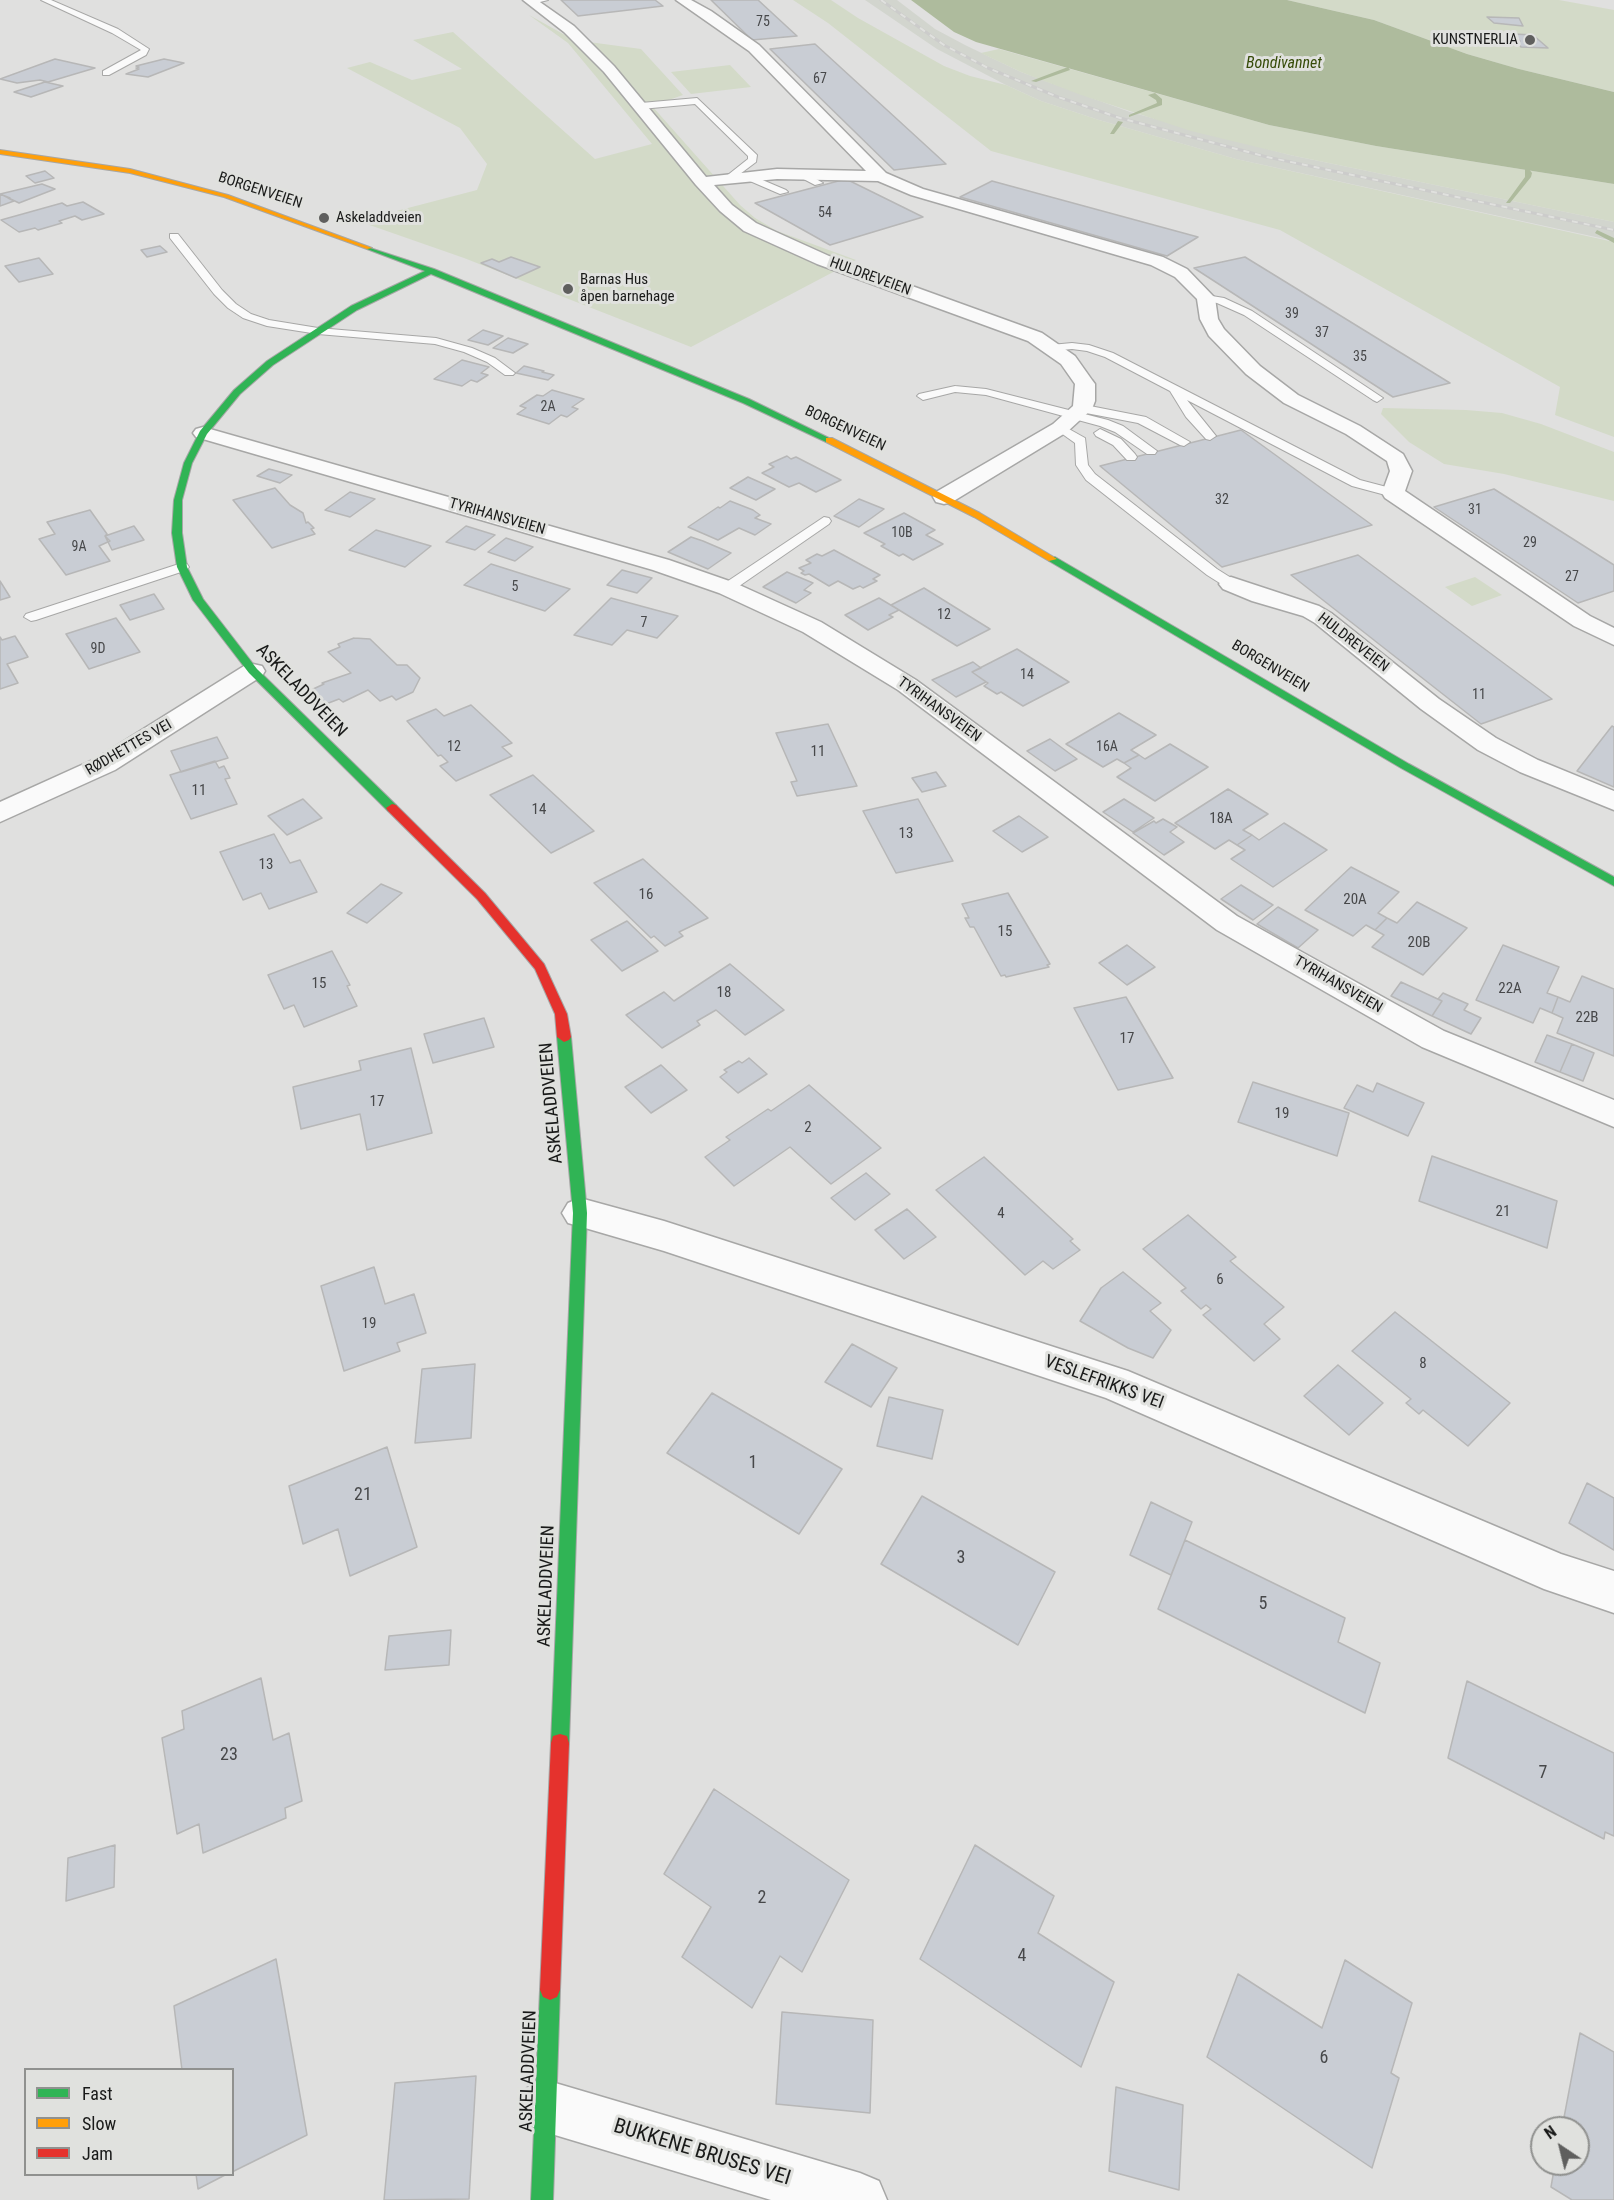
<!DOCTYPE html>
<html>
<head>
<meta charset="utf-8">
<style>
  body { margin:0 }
  #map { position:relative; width:1614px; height:2200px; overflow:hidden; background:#e0e0df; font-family:"Roboto Condensed",sans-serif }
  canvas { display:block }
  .legend { position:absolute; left:24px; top:2068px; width:210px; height:108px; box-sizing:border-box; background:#e0e1de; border:2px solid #90918f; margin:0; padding:8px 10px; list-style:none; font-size:18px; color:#191a19 }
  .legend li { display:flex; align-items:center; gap:12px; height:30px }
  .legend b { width:30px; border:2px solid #90918f }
  .north { position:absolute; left:1530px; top:2116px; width:60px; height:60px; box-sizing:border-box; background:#e0e1de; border:2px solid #90918f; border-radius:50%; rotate:325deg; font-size:16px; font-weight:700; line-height:24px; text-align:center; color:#191a19 }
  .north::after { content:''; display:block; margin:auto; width:21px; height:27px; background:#5f5f5e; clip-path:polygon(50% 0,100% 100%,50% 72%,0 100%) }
</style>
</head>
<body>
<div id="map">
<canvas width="1614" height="2200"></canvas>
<ul class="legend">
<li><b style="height:8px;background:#30b455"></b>Fast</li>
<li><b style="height:8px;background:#ff9f0a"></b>Slow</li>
<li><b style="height:8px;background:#e5322d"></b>Jam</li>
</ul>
<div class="north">N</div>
</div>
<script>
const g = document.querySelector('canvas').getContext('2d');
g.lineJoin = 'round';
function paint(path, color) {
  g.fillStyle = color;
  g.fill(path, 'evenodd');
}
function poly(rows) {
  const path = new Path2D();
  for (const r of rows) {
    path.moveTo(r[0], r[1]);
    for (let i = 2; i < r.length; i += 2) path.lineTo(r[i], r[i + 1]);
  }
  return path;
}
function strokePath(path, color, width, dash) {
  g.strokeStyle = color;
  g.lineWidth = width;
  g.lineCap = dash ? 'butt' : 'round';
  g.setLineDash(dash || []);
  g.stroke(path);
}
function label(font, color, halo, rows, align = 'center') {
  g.font = font + ' "Roboto Condensed",sans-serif';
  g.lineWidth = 6;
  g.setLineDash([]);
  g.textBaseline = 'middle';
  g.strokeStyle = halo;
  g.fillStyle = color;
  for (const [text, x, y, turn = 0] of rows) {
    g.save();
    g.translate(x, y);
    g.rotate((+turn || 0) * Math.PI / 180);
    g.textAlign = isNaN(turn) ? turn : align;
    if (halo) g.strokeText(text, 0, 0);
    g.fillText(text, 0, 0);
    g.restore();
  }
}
paint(poly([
  [865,0,897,0,935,29,965,45,1021,72,1130,112,1290,155,1614,222,1614,241,1236,159,1099,120,1041,101,1006,85,937,49]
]), '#d2d5ce');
paint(poly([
  [793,0,831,0,858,18,944,66,970,76,1006,85,1041,101,1099,120,1236,159,1614,242,1614,437,1555,415,1560,387,1280,230,991,151,828,23],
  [1287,0,1559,0,1614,10,1614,92,1519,69,1467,54,1374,20],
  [529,15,574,40,641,49,683,95,652,106,740,205,755,218,777,231,856,260,691,347,464,258,358,221,477,190,487,164,460,128,347,68,370,62,412,80,462,69,413,40,453,32,595,159,652,144,568,43],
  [999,49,1269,125,1376,146,1614,184,1614,222,1290,155,1191,131,1081,95,1021,72,981,53],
  [730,65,751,87,691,94,671,72],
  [1383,408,1466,410,1502,413,1541,424,1614,452,1614,501,1504,474,1444,464,1409,442,1381,414],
  [1475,577,1502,595,1472,606,1445,587]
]), '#d3dac8');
paint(poly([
  [911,0,1287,0,1374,20,1467,54,1519,69,1614,92,1614,184,1376,146,1269,125,976,42,954,32]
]), '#aebb9d');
paint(poly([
  [1068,67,1070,70,1036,82,1031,81,1068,67],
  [1155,93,1162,99,1162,105,1129,117,1129,115,1157,103,1156,100,1148,95,1155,93],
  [1118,121,1123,122,1114,134,1110,134,1118,121],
  [1525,169,1529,169,1532,173,1531,177,1510,203,1506,203,1525,177,1525,169],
  [1597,230,1614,238,1614,243,1595,233,1597,230]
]), '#aebb9d');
const building = poly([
  [561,0,655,0,663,6,578,16,561,0],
  [711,0,758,0,797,36,752,40,711,0],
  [1487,17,1519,18,1523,26,1494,23,1487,17],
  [1514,34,1533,35,1548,48,1521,47,1516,41,1520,41,1518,39,1512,37,1516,37,1514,34],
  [815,44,946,164,894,170,770,49,815,44],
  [55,59,95,68,48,82,40,80,17,83,0,79,55,59],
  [164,59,184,63,148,77,126,74,139,69,136,68,139,67,136,66,164,59],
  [45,82,63,86,31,97,14,92,45,82],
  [45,171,54,178,35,183,26,176,45,171],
  [846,179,923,217,830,245,755,203,846,179],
  [992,181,1198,237,1167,256,960,197,992,181],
  [42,184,55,189,19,203,0,194,42,184],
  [0,194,10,198,8,198,14,201,0,206,0,194],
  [83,202,104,214,82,220,75,216,59,221,62,223,38,230,35,228,19,232,1,220,62,203,67,206,83,202],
  [160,246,167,252,147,257,141,250,160,246],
  [511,257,540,267,516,278,481,263,492,259,499,262,511,257],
  [1245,257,1450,383,1393,397,1194,268,1245,257],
  [39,258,53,274,19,282,5,266,39,258],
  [483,330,503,336,488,345,468,340,483,330],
  [508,338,528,344,513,353,493,348,508,338],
  [462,360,489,367,481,373,488,375,477,382,471,380,462,386,434,379,462,360],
  [524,366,544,371,542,372,554,375,548,380,516,373,524,366],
  [552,390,584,399,572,407,578,409,567,417,561,415,549,424,517,414,526,408,520,406,537,395,543,396,552,390],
  [1241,430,1372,525,1222,567,1100,466,1241,430],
  [787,456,791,459,796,457,841,480,816,492,799,483,789,487,762,473,774,467,769,464,787,456],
  [269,469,292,475,280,483,257,476,269,469],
  [748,477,775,489,756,500,730,488,748,477],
  [275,488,290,505,303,513,306,523,308,522,314,528,311,529,315,534,272,548,233,500,275,488],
  [1494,489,1614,565,1614,591,1578,603,1434,507,1494,489],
  [350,492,375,499,350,517,325,510,350,492],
  [859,499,884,509,859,527,834,516,859,499],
  [730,501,753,510,760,515,755,518,771,524,755,535,739,528,718,540,688,527,718,507,720,508,730,501],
  [90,510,107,534,105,536,110,541,99,546,110,561,66,575,39,539,55,534,47,522,90,510],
  [904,513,935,530,926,535,943,544,913,560,903,554,899,556,881,546,885,544,864,533,904,513],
  [134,526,144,540,112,550,105,536,134,526],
  [466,526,495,535,475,550,446,542,466,526],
  [376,530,431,546,405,567,349,550,376,530],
  [691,537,703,541,731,553,708,569,668,552,691,537],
  [506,538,533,547,515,561,488,552,506,538],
  [834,550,880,575,873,579,877,581,863,588,860,586,853,589,838,581,829,586,809,574,805,575,801,573,804,571,799,568,811,563,806,560,817,554,822,556,834,550],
  [1358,555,1552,699,1481,724,1291,575,1358,555],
  [491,564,570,589,545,611,464,585,491,564],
  [622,570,652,578,637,593,607,585,622,570],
  [787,572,813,583,804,590,811,593,796,603,763,587,787,572],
  [0,581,10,597,0,600,0,581],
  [924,588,990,629,957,646,891,605,924,588],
  [154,594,164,609,130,620,120,605,154,594],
  [611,598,678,616,657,638,627,630,612,645,574,635,611,598],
  [879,598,899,610,889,615,893,617,868,630,845,615,879,598],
  [116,618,140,652,89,669,66,634,116,618],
  [15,636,28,657,7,664,18,683,0,689,0,637,2,640,15,636],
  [354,638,370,639,397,665,407,665,420,678,413,692,396,700,392,696,380,701,368,690,343,702,339,699,326,704,311,690,324,684,322,683,351,673,328,652,340,647,338,644,354,638],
  [1017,649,1069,682,1023,706,1001,692,997,694,984,686,988,683,972,672,1017,649],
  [973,662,981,668,972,672,986,682,956,697,932,680,973,662],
  [471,705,512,743,502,747,512,756,456,781,440,766,448,762,441,755,438,756,407,721,436,709,444,716,471,705],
  [1119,713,1156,735,1131,750,1139,755,1124,763,1117,759,1103,767,1066,744,1119,713],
  [828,724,857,786,797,796,791,782,797,781,776,733,828,724],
  [1612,726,1614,727,1614,787,1577,771,1612,726],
  [217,737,228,758,181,772,171,751,217,737],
  [1050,739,1077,759,1055,771,1027,751,1050,739],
  [1170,744,1208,767,1155,801,1117,777,1131,768,1124,763,1139,755,1145,759,1170,744],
  [215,761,219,768,224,766,230,778,225,779,237,804,191,819,170,775,215,761],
  [936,772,946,786,922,792,912,778,936,772],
  [533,775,594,831,551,853,490,795,533,775],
  [1228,789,1268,814,1243,830,1252,835,1237,845,1229,840,1215,849,1175,823,1228,789],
  [303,799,322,818,287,835,268,816,303,799],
  [918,799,953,861,896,873,863,811,918,799],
  [1124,799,1154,818,1133,832,1103,812,1124,799],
  [1019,816,1048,837,1022,852,993,831,1019,816],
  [1163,819,1177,827,1170,832,1184,842,1164,855,1133,833,1154,821,1156,823,1163,819],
  [1284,823,1327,850,1273,887,1231,859,1245,850,1237,845,1252,835,1259,840,1284,823],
  [274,834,290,863,300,860,317,892,269,909,261,893,243,900,220,852,274,834],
  [643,859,708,918,679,932,683,936,665,946,654,936,651,938,594,883,643,859],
  [1351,867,1399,892,1378,913,1387,918,1375,930,1366,925,1353,936,1305,910,1351,867],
  [381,884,402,893,367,923,347,913,381,884],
  [1241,885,1273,905,1253,920,1221,899,1241,885],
  [1008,893,1050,964,1047,965,1049,967,1006,977,1005,975,1001,976,974,927,970,927,965,918,969,918,962,904,1008,893],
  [1417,902,1467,928,1423,975,1372,947,1384,935,1375,930,1387,918,1397,923,1417,902],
  [1278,907,1318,930,1298,948,1257,924,1278,907],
  [627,921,658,951,622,971,591,940,627,921],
  [1127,945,1155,967,1127,985,1099,963,1127,945],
  [1503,945,1559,967,1547,993,1558,997,1552,1013,1540,1008,1533,1023,1476,1000,1503,945],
  [332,951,350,985,347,986,357,1006,304,1027,294,1005,284,1009,268,975,332,951],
  [730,964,784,1010,745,1035,716,1010,697,1021,700,1025,662,1048,626,1015,664,992,674,1001,730,964],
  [1582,976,1614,989,1614,1056,1557,1033,1563,1018,1552,1013,1558,997,1570,1002,1582,976],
  [1401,982,1442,1001,1432,1016,1391,996,1401,982],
  [1443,993,1468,1004,1464,1010,1481,1018,1471,1034,1432,1016,1442,1001,1438,999,1443,993],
  [1126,997,1173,1078,1118,1090,1074,1008,1126,997],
  [484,1018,494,1047,433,1063,424,1034,484,1018],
  [1547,1035,1572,1044,1560,1072,1535,1062,1547,1035],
  [1572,1044,1594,1053,1583,1081,1560,1072,1572,1044],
  [411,1048,432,1133,367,1150,360,1114,301,1129,293,1087,361,1070,359,1061,411,1048],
  [749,1058,767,1074,738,1093,720,1077,727,1072,724,1070,739,1061,742,1063,749,1058],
  [661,1065,687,1090,651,1113,625,1087,661,1065],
  [1253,1082,1349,1113,1337,1156,1238,1122,1253,1082],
  [1377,1083,1424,1103,1408,1136,1344,1108,1357,1085,1373,1092,1377,1083],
  [809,1085,881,1148,831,1184,790,1147,734,1186,705,1157,730,1140,726,1137,768,1109,771,1111,809,1085],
  [1432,1156,1557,1201,1547,1248,1419,1201,1432,1156],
  [984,1157,1073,1239,1070,1241,1080,1250,1053,1269,1043,1261,1025,1275,936,1190,984,1157],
  [866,1173,890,1194,855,1220,831,1198,866,1173],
  [907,1209,936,1237,904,1259,875,1230,907,1209],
  [1188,1215,1236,1257,1230,1261,1284,1307,1264,1324,1280,1339,1254,1361,1203,1315,1211,1309,1206,1305,1201,1309,1181,1291,1186,1288,1143,1249,1188,1215],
  [374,1267,385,1304,414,1294,426,1333,397,1343,400,1351,344,1371,321,1286,374,1267],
  [1123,1272,1161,1303,1150,1311,1171,1330,1153,1358,1128,1348,1080,1321,1101,1288,1123,1272],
  [1395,1312,1510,1403,1468,1446,1423,1410,1419,1414,1406,1403,1411,1399,1352,1351,1395,1312],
  [852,1344,897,1368,871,1407,825,1382,852,1344],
  [475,1364,471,1438,415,1443,422,1369,475,1364],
  [1338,1365,1383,1403,1349,1435,1304,1396,1338,1365],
  [712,1393,842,1469,799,1534,667,1453,712,1393],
  [889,1397,943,1410,932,1459,877,1446,889,1397],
  [387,1447,417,1547,350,1576,338,1529,303,1544,289,1486,387,1447],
  [1587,1483,1614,1498,1614,1550,1569,1523,1587,1483],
  [922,1496,1055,1572,1018,1645,881,1564,922,1496],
  [1151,1502,1192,1522,1171,1575,1130,1555,1151,1502],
  [1185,1540,1345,1618,1338,1642,1380,1663,1365,1713,1158,1609,1185,1540],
  [451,1630,449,1665,385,1670,389,1636,451,1630],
  [261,1678,273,1740,289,1733,302,1801,285,1808,286,1818,203,1853,199,1824,177,1834,162,1738,184,1729,182,1711,261,1678],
  [1467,1681,1614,1753,1614,1836,1605,1832,1604,1839,1448,1758,1467,1681],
  [714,1789,849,1880,802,1972,780,1956,752,2008,682,1957,711,1907,664,1874,714,1789],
  [115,1845,114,1887,66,1901,68,1858,115,1845],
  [975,1845,1054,1896,1038,1933,1114,1982,1081,2067,920,1959,975,1845],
  [276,1959,307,2135,232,2172,232,2070,182,2070,174,2006,276,1959],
  [1345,1960,1412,2003,1391,2073,1399,2078,1372,2168,1207,2057,1238,1974,1322,2028,1345,1960],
  [782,2012,873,2020,870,2113,776,2104,782,2012],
  [1580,2033,1614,2052,1614,2200,1572,2200,1551,2187,1555,2164,1578,2164,1578,2128,1562,2128,1580,2033],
  [476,2076,469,2199,384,2200,395,2083,476,2076],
  [1116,2087,1183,2105,1179,2190,1109,2171,1116,2087],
  [196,2174,227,2174,198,2189,196,2174]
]);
paint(building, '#c9cdd4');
strokePath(building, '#b7b7b7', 1.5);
const lane = poly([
  [41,0,51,0,118,29,149,49,146,55,109,75,103,75,103,71,141,50,112,33,41,0],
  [531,0,548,0,532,4,528,2,531,0],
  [697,98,757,155,756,162,732,180,724,178,748,159,748,156,695,104,641,109,637,106,641,103,697,98],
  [798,172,804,172,823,183,815,185,798,176,798,172],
  [746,173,786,190,788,192,780,194,743,178,741,176,746,173],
  [170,234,178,234,222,290,236,304,251,314,269,320,318,328,436,338,472,348,495,358,515,373,513,375,505,375,487,362,464,352,435,344,318,334,267,326,243,318,228,308,214,294,170,238,170,234],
  [1206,295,1224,298,1252,311,1383,398,1377,402,1373,400,1244,315,1217,303,1202,300,1202,296,1206,295],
  [1072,343,1089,345,1113,353,1360,480,1398,490,1399,493,1393,497,1352,486,1187,400,1216,436,1210,440,1206,439,1186,417,1170,391,1105,357,1087,351,1072,349,1051,351,1045,348,1051,345,1072,343],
  [955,386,986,389,1108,420,1123,426,1157,451,1155,454,1147,454,1115,432,1100,426,986,395,955,392,923,400,917,396,919,394,955,386],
  [1090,406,1146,417,1190,442,1184,446,1180,445,1138,423,1086,413,1084,410,1090,406],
  [1060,424,1085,438,1088,465,1095,474,1217,569,1236,581,1238,584,1236,587,1226,587,1207,575,1086,480,1076,465,1075,443,1054,428,1060,424],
  [1100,429,1121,439,1135,454,1137,457,1135,460,1127,460,1113,445,1096,436,1094,433,1100,429],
  [824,517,829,518,831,521,829,524,732,591,722,591,720,588,722,585,824,517],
  [182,563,187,564,189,567,187,570,36,620,31,621,24,617,26,614,182,563]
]);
const street = poly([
  [523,0,537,0,574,26,614,66,706,177,777,169,866,171,749,51,676,0,691,0,711,11,759,45,886,173,923,189,1163,257,1187,269,1215,298,1218,319,1224,329,1260,366,1298,395,1360,426,1403,454,1412,471,1405,491,1590,616,1614,628,1614,645,1574,626,1385,498,1382,493,1390,471,1387,461,1346,434,1284,403,1246,374,1209,336,1200,319,1197,299,1175,277,1151,265,911,195,878,181,777,179,714,185,732,205,756,223,829,256,1042,333,1075,356,1092,380,1095,384,1095,401,1092,409,1067,432,952,502,944,504,936,502,933,497,936,492,1053,424,1073,406,1075,384,1061,364,1028,341,817,264,744,231,720,211,696,185,604,72,564,32,523,0],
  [203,427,669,560,735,583,821,622,916,680,1237,916,1444,1031,1614,1100,1614,1127,1422,1047,1217,930,898,690,803,632,719,593,653,570,196,437,193,433,196,429,203,427],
  [1231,577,1319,606,1331,613,1439,699,1496,738,1538,760,1614,791,1614,810,1520,772,1478,750,1421,709,1315,623,1303,616,1252,601,1223,589,1219,584,1223,579,1231,577],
  [253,664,262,666,265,671,262,676,115,770,0,822,0,802,97,758,244,666,253,664],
  [580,1198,664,1221,1128,1371,1561,1554,1614,1571,1614,1613,1544,1589,1106,1398,664,1251,568,1223,562,1213,568,1203,580,1198],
  [545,2080,860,2173,879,2181,887,2200,771,2200,545,2132,527,2124,519,2106,527,2088,545,2080]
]);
const fast = poly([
  [367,247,434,269,749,399,833,440,826,442,743,403,431,274,357,310,273,365,240,394,207,434,192,463,182,500,182,533,187,567,203,599,257,669,396,805,398,808,392,812,388,811,249,673,193,600,177,567,172,533,174,500,184,463,200,431,234,390,267,361,351,306,425,271,367,249,367,247],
  [1049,557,1055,557,1409,764,1614,877,1614,886,1401,768,1049,561,1049,557],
  [564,1032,571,1037,587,1213,569,1743,567,1750,560,1752,553,1750,551,1743,573,1213,557,1037,564,1032],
  [550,1980,557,1983,560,1990,553,2200,531,2200,540,1990,543,1983,550,1980]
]);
const slow = poly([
  [0,150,130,169,228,195,372,248,367,249,224,197,130,173,0,154,0,150],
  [826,438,832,438,980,513,1057,559,1049,561,974,517,826,442,826,438]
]);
const jam = poly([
  [392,804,396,805,485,893,544,964,567,1014,571,1037,569,1040,564,1042,557,1037,555,1014,535,969,477,899,388,811,386,808,392,804],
  [560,1734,567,1736,569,1743,560,1990,557,1997,550,2000,543,1997,540,1990,551,1743,553,1736,560,1734]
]);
strokePath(lane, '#a7a7a6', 2);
strokePath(street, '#a7a7a6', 3);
strokePath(fast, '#a7a7a6', 2);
strokePath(slow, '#a7a7a6', 2);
strokePath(jam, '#a7a7a6', 2);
paint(lane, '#fafafa');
paint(street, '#fafafa');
paint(fast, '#30b455');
paint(slow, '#ff9f0a');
paint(jam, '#e5322d');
const rail = poly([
  [881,0,944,45,988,68,1058,97,1120,118,1267,157,1614,230]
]);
strokePath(rail, '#cccccb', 3);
strokePath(rail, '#e0e1de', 2, [6]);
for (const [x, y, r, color] of [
  [1530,40,6,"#5f5f5e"],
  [324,218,6,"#5f5f5e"],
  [568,289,6,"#5f5f5e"]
]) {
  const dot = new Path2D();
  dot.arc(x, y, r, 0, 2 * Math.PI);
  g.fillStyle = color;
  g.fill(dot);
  strokePath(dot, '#e0e1de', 2);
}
label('14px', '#47484a', null, [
  ["75",763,22],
  ["67",820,79],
  ["54",825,213],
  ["39",1292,314],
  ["37",1322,333],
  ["35",1360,357],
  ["2A",548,407],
  ["32",1222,500],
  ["31",1475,510],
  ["10B",902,533],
  ["29",1530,543],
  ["9A",79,547],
  ["27",1572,577],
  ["5",515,587],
  ["12",944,615],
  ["7",644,623],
  ["9D",98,649],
  ["14",1027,675],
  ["11",1479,695],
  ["12",454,747],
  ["16A",1107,747]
]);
label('15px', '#191a19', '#e0e1de', [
  ["KUNSTNERLIA",1518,40,"right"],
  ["Askeladdveien",336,218],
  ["Barnas Hus",580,280],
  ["åpen barnehage",580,297]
], 'left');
label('15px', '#191a19', '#e0e1de', [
  ["BORGENVEIEN",260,191,18],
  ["HULDREVEIEN",870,277,20],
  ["BORGENVEIEN",845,429,25],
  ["TYRIHANSVEIEN",497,517,16],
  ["HULDREVEIEN",1353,643,38],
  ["BORGENVEIEN",1270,667,31],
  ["TYRIHANSVEIEN",939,710,36],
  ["RØDHETTES VEI",129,748,-30],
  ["TYRIHANSVEIEN",1338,985,30]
]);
label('15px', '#47484a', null, [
  ["11",818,752],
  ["11",199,791],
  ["14",539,810],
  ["18A",1221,819],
  ["13",906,834],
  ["13",266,865],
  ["16",646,895],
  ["20A",1355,900],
  ["15",1005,932],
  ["20B",1419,943],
  ["15",319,984],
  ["22A",1510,989],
  ["18",724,993],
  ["22B",1587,1018],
  ["17",1127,1039],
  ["17",377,1102],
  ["19",1282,1114],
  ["2",808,1128],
  ["21",1503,1212],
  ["4",1001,1214],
  ["6",1220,1280],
  ["19",369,1324],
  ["8",1423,1364]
]);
label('italic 16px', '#364b08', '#e0e1de', [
  ["Bondivannet",1284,64]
]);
label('18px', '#191a19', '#e0e1de', [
  ["ASKELADDVEIEN",301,691,46],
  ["ASKELADDVEIEN",552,1103,-95],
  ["VESLEFRIKKS VEI",1104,1383,20],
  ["ASKELADDVEIEN",547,1586,-88],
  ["ASKELADDVEIEN",529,2071,-88]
]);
label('18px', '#47484a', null, [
  ["1",753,1463],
  ["21",363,1495],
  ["3",961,1558],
  ["5",1263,1604],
  ["23",229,1755],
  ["7",1543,1773],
  ["2",762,1898],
  ["4",1022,1956],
  ["6",1324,2058]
]);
label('21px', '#191a19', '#e0e1de', [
  ["BUKKENE BRUSES VEI",702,2153,17]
]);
</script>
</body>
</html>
